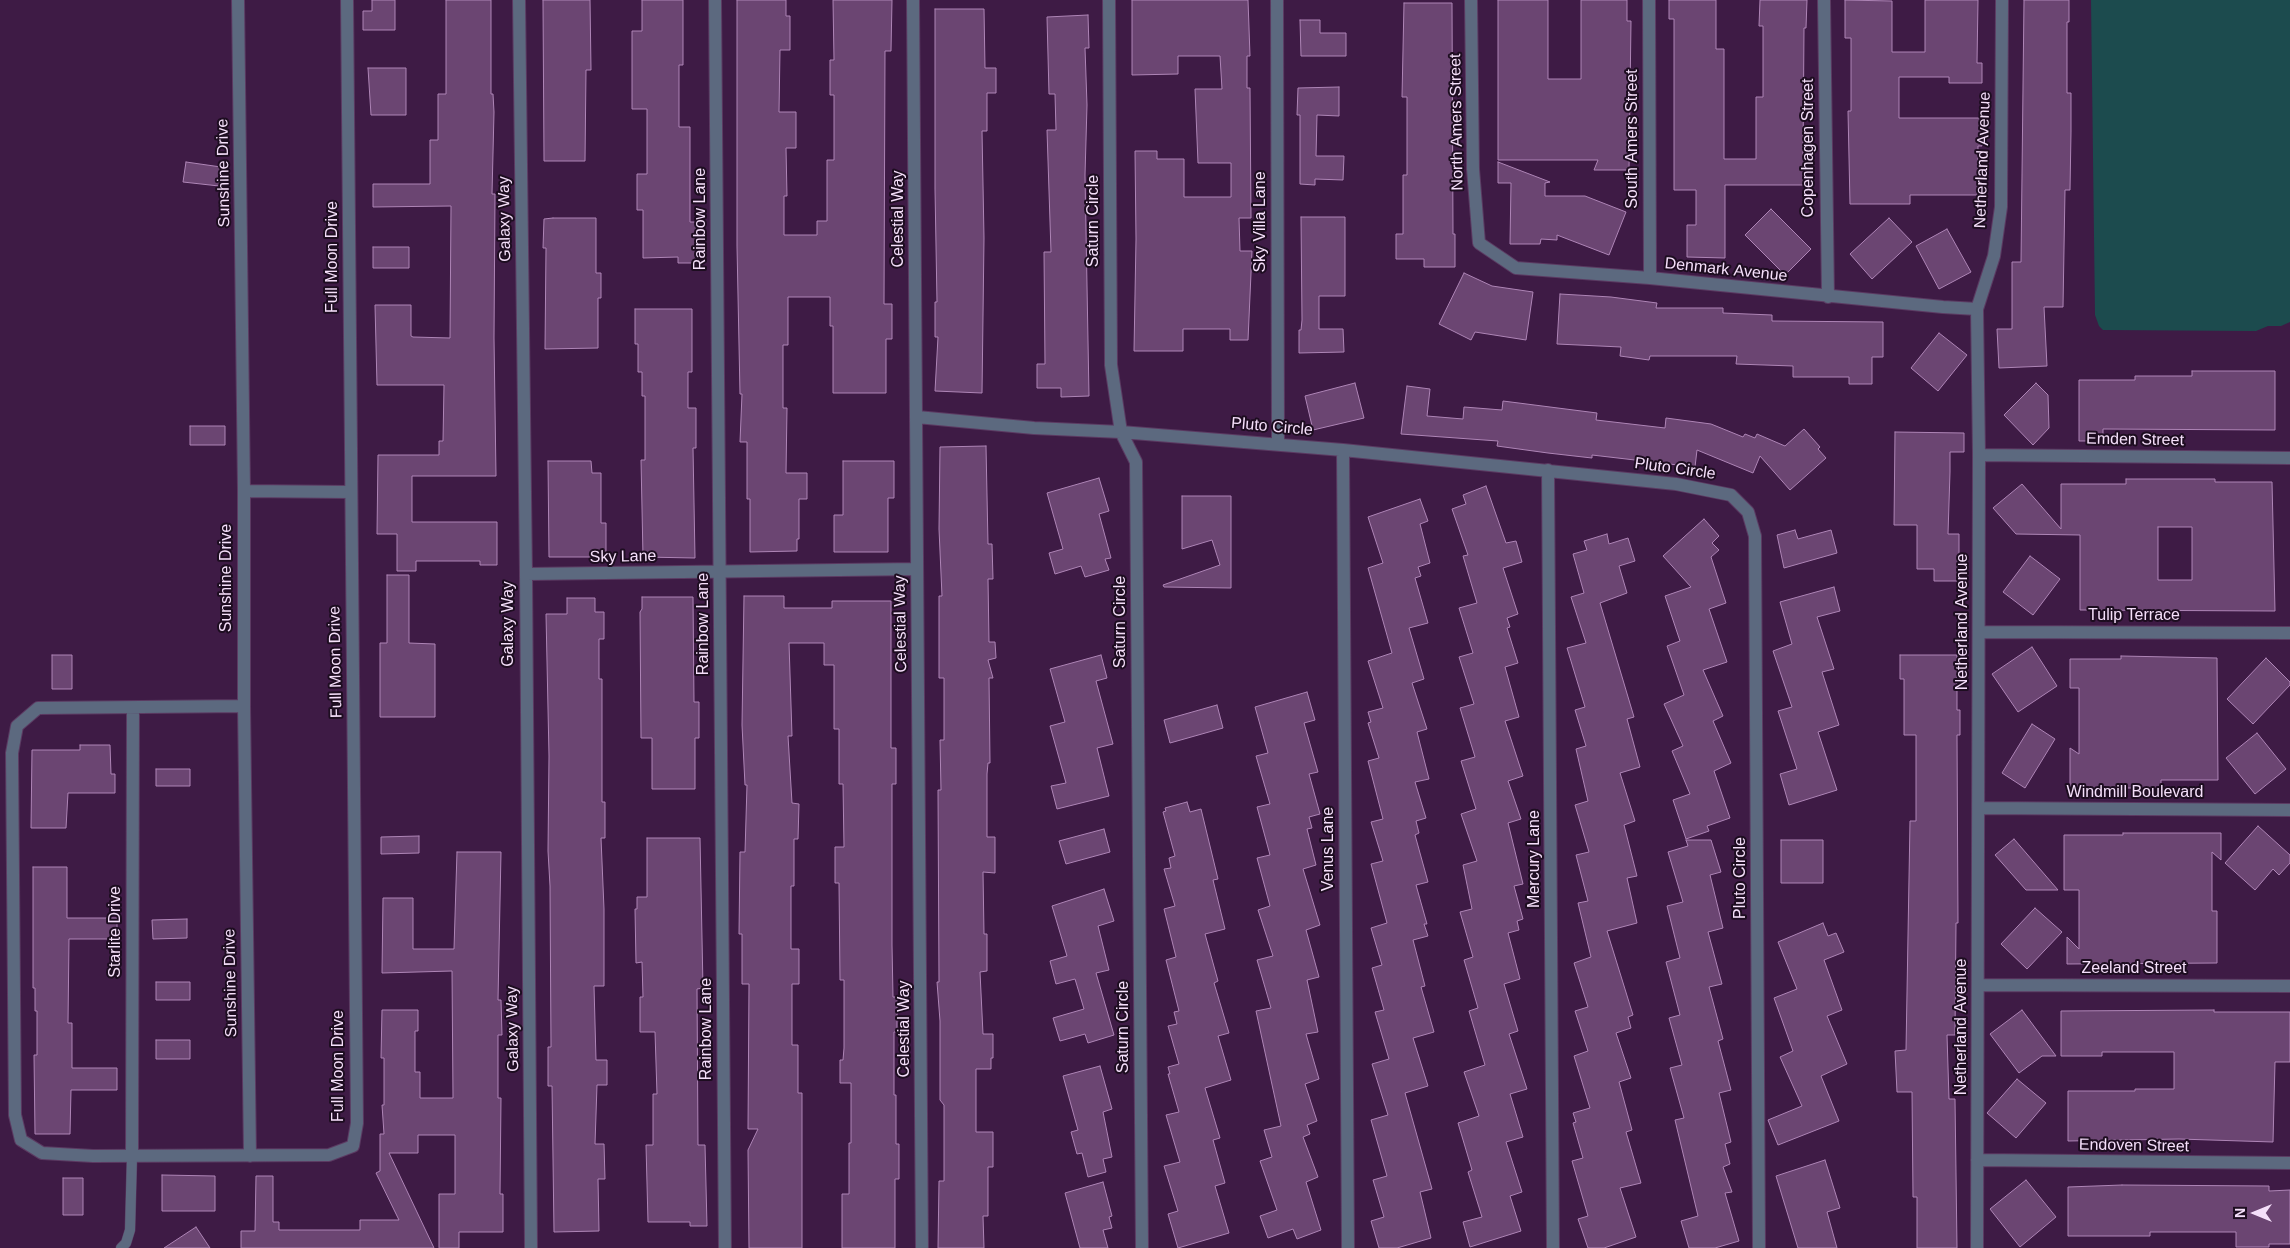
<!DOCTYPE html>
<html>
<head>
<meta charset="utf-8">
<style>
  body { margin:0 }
  #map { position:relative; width:2290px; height:1248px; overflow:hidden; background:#3e1b45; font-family:Helvetica,sans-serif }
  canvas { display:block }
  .north { position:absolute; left:2230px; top:1188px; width:50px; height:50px; -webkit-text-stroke:4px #1d0d20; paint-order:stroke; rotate:270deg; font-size:14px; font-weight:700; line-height:20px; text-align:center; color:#f5dffa }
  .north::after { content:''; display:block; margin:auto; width:18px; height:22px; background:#f5dffa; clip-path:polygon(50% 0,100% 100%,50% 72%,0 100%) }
</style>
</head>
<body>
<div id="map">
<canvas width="2290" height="1248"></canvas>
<div class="north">N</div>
</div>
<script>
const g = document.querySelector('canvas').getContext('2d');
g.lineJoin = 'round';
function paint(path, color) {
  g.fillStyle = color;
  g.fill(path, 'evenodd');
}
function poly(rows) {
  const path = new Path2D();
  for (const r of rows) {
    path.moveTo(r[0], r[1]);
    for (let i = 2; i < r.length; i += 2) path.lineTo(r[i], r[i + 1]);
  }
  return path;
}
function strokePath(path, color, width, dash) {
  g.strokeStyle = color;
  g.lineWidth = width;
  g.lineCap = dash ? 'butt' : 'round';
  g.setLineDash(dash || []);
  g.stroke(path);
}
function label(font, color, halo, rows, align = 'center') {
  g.font = font + ' Helvetica,sans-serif';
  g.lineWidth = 4;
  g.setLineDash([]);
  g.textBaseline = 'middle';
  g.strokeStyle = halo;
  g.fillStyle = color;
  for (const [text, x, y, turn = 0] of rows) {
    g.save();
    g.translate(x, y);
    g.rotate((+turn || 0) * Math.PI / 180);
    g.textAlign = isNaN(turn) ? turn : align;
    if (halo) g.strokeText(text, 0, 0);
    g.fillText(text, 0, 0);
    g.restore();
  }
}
paint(poly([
  [2091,0,2290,0,2290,322,2281,326,2268,326,2256,331,2103,330,2099,326,2095,315]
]), '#1c4b4e');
const building = poly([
  [372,0,395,0,395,30,363,30,363,11,372,11,372,0],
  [446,0,491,0,491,94,493,94,494,112,492,194,495,194,494,338,496,476,412,476,412,522,497,522,497,565,480,565,480,561,416,561,416,571,397,571,397,534,377,534,378,455,439,455,439,441,443,441,444,385,377,385,375,305,411,305,411,336,413,337,450,338,451,206,373,207,373,184,430,184,430,140,438,140,438,94,446,94,446,0],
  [543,0,590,0,591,70,586,70,585,161,544,161,543,0],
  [642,0,683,0,683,65,679,65,679,127,690,127,690,222,696,222,696,263,678,263,678,257,643,258,643,210,637,210,637,174,647,174,647,109,632,109,632,31,642,31,642,0],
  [737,0,786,0,786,16,790,16,790,50,780,50,779,112,796,112,796,148,786,148,787,196,784,196,784,235,817,235,817,221,827,221,827,160,834,160,834,95,830,95,830,60,834,60,833,0,892,0,891,51,885,51,884,304,892,304,892,339,886,339,886,393,833,393,833,326,830,326,830,297,788,297,788,345,783,345,783,408,787,408,786,473,807,473,807,499,799,499,799,539,797,539,797,551,750,552,750,499,747,499,747,442,740,442,742,394,740,394,737,246,737,0],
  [1132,0,1248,0,1250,56,1247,56,1247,88,1250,88,1251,218,1239,218,1240,251,1252,251,1248,340,1230,340,1230,329,1183,329,1183,351,1134,351,1136,239,1135,151,1157,151,1157,159,1184,159,1184,197,1231,197,1231,163,1198,163,1195,89,1222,89,1220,56,1178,56,1178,74,1132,75,1132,0],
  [1498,0,1548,0,1548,79,1581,79,1581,0,1627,0,1627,21,1631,21,1629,170,1594,170,1598,160,1498,160,1498,0],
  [1669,0,1716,0,1716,49,1724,49,1724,159,1756,159,1756,97,1763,97,1763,26,1759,26,1760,0,1807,0,1806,28,1804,28,1803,159,1808,159,1808,185,1725,185,1725,258,1687,257,1687,225,1696,225,1696,190,1674,190,1674,19,1669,19,1669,0],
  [1845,0,1892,1,1892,52,1925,52,1925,0,1978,0,1977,63,1982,63,1982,83,1949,83,1949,77,1899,77,1899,118,1982,118,1982,146,1978,146,1978,195,1910,195,1910,204,1850,204,1848,111,1851,111,1851,38,1845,38,1845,0],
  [2024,0,2069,0,2069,22,2067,22,2067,93,2071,93,2071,132,2070,190,2065,190,2063,307,2044,307,2047,366,1999,368,1997,329,2012,329,2012,262,2021,262,2024,0],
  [1404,3,1452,3,1453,234,1455,234,1455,267,1424,267,1424,259,1396,259,1396,234,1403,234,1403,175,1407,175,1407,97,1402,97,1404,3],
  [935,9,984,9,985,68,996,68,996,93,987,93,987,131,982,131,984,238,982,393,935,391,938,337,935,337,935,302,937,302,935,189,935,9],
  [1088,15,1089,48,1085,48,1087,105,1085,175,1089,396,1061,397,1061,388,1037,388,1037,364,1045,364,1044,252,1051,252,1047,130,1056,130,1055,94,1049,94,1047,17,1088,15],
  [1300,20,1320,20,1320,33,1346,33,1346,56,1301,56,1300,20],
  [368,68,406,68,406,115,371,115,368,68],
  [1339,87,1339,116,1317,115,1316,156,1344,156,1343,180,1315,179,1315,185,1300,184,1300,115,1297,115,1298,88,1339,87],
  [186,162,221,167,219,186,183,182,186,162],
  [1498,162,1550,182,1545,183,1545,196,1585,196,1626,212,1609,255,1557,235,1557,240,1541,239,1540,244,1510,244,1511,183,1498,183,1498,162],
  [1771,209,1811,249,1785,275,1745,235,1771,209],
  [1301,217,1345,217,1345,296,1319,296,1319,329,1343,329,1344,352,1299,353,1299,330,1301,330,1302,320,1301,217],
  [553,218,596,218,596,273,601,273,601,298,598,298,598,348,545,349,546,248,543,248,544,219,553,218],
  [1889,218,1912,242,1872,279,1850,254,1889,218],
  [1947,229,1971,272,1939,289,1916,246,1947,229],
  [373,247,409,247,409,268,373,268,373,247],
  [1464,273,1492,286,1533,292,1526,340,1475,332,1471,340,1439,324,1464,273],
  [1560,294,1611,297,1657,303,1656,308,1723,308,1723,313,1772,315,1772,321,1883,322,1883,357,1872,357,1872,384,1849,384,1849,377,1793,377,1793,366,1736,364,1737,356,1650,356,1649,360,1620,356,1621,347,1557,344,1560,294],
  [635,309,692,309,692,372,688,372,688,408,696,408,696,448,693,448,695,558,643,557,641,460,645,460,645,396,642,396,642,372,638,372,638,344,635,344,635,309],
  [1939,333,1967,355,1938,391,1911,368,1939,333],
  [2192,371,2275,371,2275,430,2103,429,2103,441,2079,441,2079,380,2135,380,2135,376,2192,376,2192,371],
  [1355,383,1364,418,1313,430,1305,396,1355,383],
  [2036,383,2048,395,2049,428,2033,445,2004,415,2036,383],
  [1407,386,1430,389,1427,416,1463,419,1464,407,1502,410,1503,401,1597,413,1596,420,1665,428,1666,418,1711,424,1743,437,1745,434,1755,438,1757,434,1785,446,1804,429,1820,447,1818,449,1826,458,1790,490,1760,456,1753,473,1697,450,1695,467,1592,455,1592,458,1548,453,1497,446,1498,441,1401,434,1407,386],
  [190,426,225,426,225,445,190,445,190,426],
  [1895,432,1964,433,1964,452,1950,452,1950,472,1948,534,1959,534,1959,581,1934,581,1934,569,1917,569,1917,525,1894,525,1895,432],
  [986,446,988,544,992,544,993,579,988,579,989,642,995,642,996,658,988,660,993,678,989,678,990,763,988,763,987,774,987,837,995,837,995,873,983,872,984,934,987,934,987,971,980,972,983,1034,993,1034,993,1058,991,1058,991,1069,976,1069,976,1132,993,1132,993,1167,988,1167,988,1216,983,1216,984,1248,938,1248,939,1181,944,1181,944,1105,940,1100,940,1021,937,982,939,982,938,790,941,790,940,740,944,740,944,678,939,678,939,596,942,596,939,529,940,447,986,446],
  [548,461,591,461,592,473,601,473,601,523,606,523,606,557,549,557,548,461],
  [843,461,894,461,894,498,888,498,888,552,834,552,834,515,843,515,843,461],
  [1099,478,1109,511,1099,514,1111,558,1105,559,1109,570,1085,577,1081,566,1055,574,1049,553,1063,549,1047,493,1099,478],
  [2126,479,2215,479,2215,482,2272,482,2275,611,2080,610,2080,535,2016,534,1993,508,2022,484,2061,529,2061,484,2126,484,2126,479],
  [2158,527,2192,527,2192,580,2158,580,2158,527],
  [1486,486,1506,543,1516,541,1522,562,1503,568,1518,614,1507,618,1510,627,1507,628,1518,663,1505,667,1519,717,1505,721,1523,776,1508,781,1521,819,1508,823,1523,884,1514,886,1523,919,1517,921,1519,930,1508,933,1520,979,1504,984,1518,1031,1509,1034,1527,1089,1510,1094,1523,1137,1506,1142,1522,1192,1510,1196,1521,1231,1470,1247,1463,1222,1482,1217,1468,1172,1472,1170,1458,1123,1479,1116,1464,1072,1485,1065,1469,1011,1478,1008,1464,960,1473,957,1460,912,1472,909,1463,865,1477,861,1461,814,1476,809,1461,761,1475,757,1460,708,1474,704,1459,657,1473,653,1459,608,1477,603,1463,556,1468,555,1452,509,1466,504,1463,495,1486,486],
  [1182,496,1231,496,1231,588,1164,587,1163,585,1220,565,1212,540,1182,549,1182,496],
  [1420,499,1428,521,1420,524,1430,563,1418,567,1421,576,1415,578,1428,623,1409,628,1424,679,1412,683,1427,729,1417,732,1429,779,1415,782,1426,818,1416,821,1419,833,1415,835,1428,882,1416,885,1427,924,1424,924,1428,936,1413,940,1425,986,1421,987,1434,1032,1413,1038,1428,1086,1405,1093,1432,1189,1420,1192,1431,1238,1397,1248,1379,1248,1371,1221,1384,1217,1373,1180,1387,1176,1371,1120,1388,1115,1372,1064,1389,1059,1375,1012,1384,1010,1372,968,1382,965,1371,928,1387,923,1371,864,1383,861,1371,822,1383,819,1368,761,1379,758,1368,723,1371,722,1368,712,1383,708,1368,661,1392,653,1368,568,1383,563,1368,517,1420,499],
  [1704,519,1719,536,1712,543,1719,550,1711,557,1726,603,1709,609,1727,662,1703,670,1723,716,1713,721,1731,763,1714,771,1730,818,1707,826,1709,831,1686,839,1673,800,1690,794,1672,751,1683,746,1664,704,1684,695,1667,646,1680,641,1665,596,1691,587,1663,556,1704,519],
  [1795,530,1798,539,1831,530,1837,553,1784,568,1777,535,1795,530],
  [1607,534,1609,544,1628,538,1635,561,1619,566,1627,593,1600,603,1634,717,1627,719,1640,767,1620,773,1635,821,1624,825,1637,876,1627,878,1637,923,1607,931,1633,1015,1628,1017,1631,1028,1616,1033,1631,1078,1619,1082,1632,1130,1626,1132,1641,1183,1620,1188,1636,1237,1604,1248,1588,1248,1578,1219,1588,1216,1572,1161,1583,1158,1573,1123,1576,1122,1573,1113,1590,1108,1574,1056,1588,1051,1575,1011,1588,1007,1574,963,1591,957,1578,903,1588,901,1576,855,1589,852,1575,805,1588,801,1576,749,1586,746,1575,710,1585,707,1567,648,1586,643,1571,597,1584,593,1573,554,1587,550,1584,541,1607,534],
  [2030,556,2060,579,2033,615,2003,592,2030,556],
  [387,575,409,575,409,643,435,644,435,717,380,717,380,643,387,643,387,575],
  [1834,587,1840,611,1817,617,1834,669,1822,672,1839,725,1818,732,1837,790,1789,805,1780,774,1797,769,1778,711,1792,707,1773,651,1792,644,1780,602,1834,587],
  [744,596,784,596,784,608,832,608,832,601,891,601,891,748,896,748,896,784,892,784,892,945,893,997,897,997,897,1032,894,1032,894,1095,896,1095,896,1144,899,1144,899,1179,895,1179,895,1248,842,1248,842,1194,849,1194,849,1143,851,1143,851,1083,840,1083,840,1060,843,1060,844,1048,844,980,840,980,839,883,835,883,835,847,844,847,843,784,839,784,839,729,834,729,834,665,824,665,824,643,789,643,792,736,788,736,792,803,799,804,798,839,794,839,794,886,791,886,791,949,799,949,799,984,792,984,792,1045,798,1045,798,1093,802,1093,802,1248,749,1248,748,1150,758,1129,748,1129,749,984,742,984,742,934,739,934,740,852,745,852,747,785,745,785,742,725,744,596],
  [642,597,693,597,694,702,699,702,699,738,695,738,695,789,652,789,652,738,641,738,640,612,642,609,642,597],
  [567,598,595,598,595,612,604,612,604,639,599,639,599,679,602,679,602,802,605,802,605,838,601,838,604,909,604,986,594,986,596,1060,607,1060,607,1085,597,1085,595,1144,604,1144,605,1179,598,1179,599,1231,554,1232,552,1086,548,1086,548,1047,551,1047,550,886,548,851,549,756,546,614,567,614,567,598],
  [2032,647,2057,686,2018,712,1992,674,2032,647],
  [52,655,72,655,72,689,52,689,52,655],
  [1101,655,1107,678,1096,681,1113,744,1097,748,1109,796,1057,809,1051,786,1066,783,1050,726,1065,722,1050,669,1101,655],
  [1900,655,1957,655,1957,710,1960,710,1960,735,1957,735,1958,923,1956,923,1955,1035,1947,1035,1949,1099,1955,1099,1957,1248,1917,1248,1917,1197,1913,1197,1912,1092,1897,1092,1895,1051,1906,1050,1910,821,1916,821,1916,735,1904,735,1904,679,1900,679,1900,655],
  [2121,656,2217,658,2218,780,2161,780,2161,788,2070,788,2070,748,2079,754,2079,688,2070,688,2070,659,2121,659,2121,656],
  [2266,658,2290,682,2290,685,2253,724,2227,699,2266,658],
  [1307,692,1315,720,1304,723,1318,772,1309,774,1320,814,1309,817,1312,828,1307,829,1316,865,1303,869,1320,925,1306,930,1319,977,1307,980,1318,1032,1306,1034,1319,1079,1305,1084,1317,1121,1307,1125,1310,1134,1303,1137,1318,1177,1306,1182,1321,1230,1297,1239,1293,1229,1268,1238,1260,1216,1277,1210,1260,1161,1272,1157,1264,1130,1281,1126,1256,1011,1271,1008,1257,960,1273,956,1258,910,1270,906,1257,858,1270,855,1257,807,1270,804,1256,756,1268,753,1255,707,1307,692],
  [1217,705,1223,728,1170,743,1164,720,1217,705],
  [2032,724,2055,739,2025,788,2002,773,2032,724],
  [2257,733,2286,769,2255,794,2226,758,2257,733],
  [80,745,110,745,111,774,115,774,115,793,68,793,66,828,31,828,32,750,80,750,80,745],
  [156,769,190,769,190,786,156,786,156,769],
  [1187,802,1190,812,1201,809,1218,879,1213,880,1225,929,1205,934,1218,981,1214,983,1229,1033,1218,1036,1231,1080,1205,1088,1220,1138,1213,1140,1225,1183,1215,1186,1229,1233,1178,1248,1168,1214,1178,1211,1164,1166,1180,1162,1166,1115,1179,1112,1168,1074,1170,1074,1168,1067,1179,1064,1168,1026,1177,1024,1174,1012,1179,1011,1166,960,1176,957,1164,909,1175,906,1164,869,1171,868,1169,858,1175,856,1163,812,1166,811,1165,808,1187,802],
  [2258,826,2290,855,2290,863,2279,875,2273,869,2255,890,2225,863,2258,826],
  [1104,829,1110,852,1066,864,1059,841,1104,829],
  [2123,833,2221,833,2221,860,2212,852,2212,911,2217,911,2217,963,2067,964,2067,937,2079,949,2079,890,2064,890,2064,835,2123,835,2123,833],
  [419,836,419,853,381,854,381,837,419,836],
  [647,838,700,838,703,988,697,989,698,1145,705,1145,707,1226,690,1226,690,1222,648,1222,646,1145,653,1145,653,1094,657,1094,655,1032,640,1032,640,997,643,997,642,962,636,963,635,909,637,909,637,897,647,897,647,838],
  [2014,839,2058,890,2026,890,1995,855,2014,839],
  [1686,840,1711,840,1721,872,1710,875,1723,928,1708,932,1722,984,1709,987,1723,1039,1718,1041,1731,1090,1719,1093,1731,1142,1725,1144,1730,1164,1723,1167,1732,1192,1725,1193,1739,1241,1715,1248,1689,1248,1681,1221,1698,1216,1675,1120,1684,1118,1670,1068,1682,1065,1669,1018,1680,1015,1666,962,1680,958,1667,906,1683,902,1668,852,1688,846,1686,840],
  [1781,840,1823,840,1823,883,1781,883,1781,840],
  [457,852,501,852,498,1000,501,1000,502,1035,498,1035,498,1098,501,1098,500,1194,503,1194,503,1232,459,1232,459,1248,439,1248,439,1194,455,1194,455,1135,418,1135,418,1153,389,1153,434,1248,241,1248,241,1231,255,1231,256,1176,273,1176,273,1222,279,1222,279,1230,360,1230,360,1220,399,1220,376,1173,380,1171,380,1134,384,1134,382,1105,384,1105,384,1058,381,1058,382,1010,418,1010,418,1031,415,1031,415,1072,420,1072,420,1098,453,1098,452,971,382,973,383,898,413,898,413,949,454,949,457,852],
  [33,867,67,867,67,918,117,918,117,939,69,939,68,1023,72,1023,72,1068,117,1068,117,1090,71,1090,70,1134,35,1134,34,1055,37,1055,37,1011,35,1011,35,988,33,988,33,867],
  [1104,889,1114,921,1098,926,1109,970,1096,973,1114,1035,1088,1043,1085,1034,1060,1041,1053,1018,1084,1009,1075,979,1056,984,1050,961,1067,956,1052,906,1104,889],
  [2035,908,2062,932,2027,969,2001,944,2035,908],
  [187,919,187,938,153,939,152,920,187,919],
  [1823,923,1828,936,1836,933,1844,952,1824,960,1842,1010,1827,1016,1847,1064,1821,1076,1839,1121,1778,1145,1768,1120,1802,1106,1780,1057,1793,1051,1774,998,1797,989,1778,942,1823,923],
  [156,982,190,982,190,1000,156,1000,156,982],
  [2022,1010,2056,1056,2042,1056,2019,1073,1990,1034,2022,1010],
  [2214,1010,2214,1012,2290,1012,2290,1062,2275,1062,2273,1142,2179,1139,2068,1141,2068,1091,2135,1091,2135,1089,2174,1089,2174,1052,2102,1052,2102,1056,2061,1056,2061,1011,2214,1010],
  [156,1040,190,1040,190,1059,156,1059,156,1040],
  [1100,1066,1112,1109,1103,1112,1112,1157,1103,1159,1106,1172,1088,1177,1082,1153,1077,1154,1071,1132,1078,1130,1063,1076,1100,1066],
  [2017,1079,2046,1103,2016,1138,1987,1113,2017,1079],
  [1825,1160,1840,1208,1827,1212,1837,1248,1798,1248,1776,1176,1825,1160],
  [162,1175,215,1176,215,1211,162,1211,162,1175],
  [63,1178,83,1178,83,1215,63,1215,63,1178],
  [2026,1180,2056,1217,2020,1247,1990,1209,2026,1180],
  [1103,1182,1112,1216,1109,1217,1112,1228,1103,1230,1108,1248,1080,1248,1065,1193,1103,1182],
  [2122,1185,2269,1186,2269,1191,2290,1190,2290,1244,2269,1244,2269,1247,2236,1247,2236,1232,2150,1232,2150,1236,2068,1236,2068,1187,2122,1185],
  [196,1227,210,1248,164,1248,196,1227]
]);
paint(building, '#6b4572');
strokePath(building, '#ae85b6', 1);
const lane = poly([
  [121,1248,126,1243,130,1230,132,1156]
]);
const street = poly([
  [238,0,244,491,244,706,250,1156],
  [519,0,526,574,531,1248],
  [715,0,725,1248],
  [913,0,922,1248],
  [1109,0,1111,365,1121,432,1136,462,1142,1248],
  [1277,0,1278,444],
  [1471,0,1473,169,1479,243,1516,268,1650,278,1943,307,1977,309],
  [1649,0,1650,278],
  [1824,0,1828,297],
  [917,417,1034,428,1121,432,1343,450,1676,484,1731,495,1748,512,1755,536,1759,1248],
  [1343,450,1348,1248],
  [1979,455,2290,458],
  [1548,470,1553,1248],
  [244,491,350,492],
  [526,574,917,569],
  [1979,632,2290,633],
  [244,706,38,708,17,726,12,753,15,1115,21,1140,42,1153,93,1156,329,1155,353,1146,357,1123,347,0],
  [1979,808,2290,810],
  [1979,985,2290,986],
  [132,1156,133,708],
  [1977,1160,2290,1163],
  [1977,1248,1979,455,1977,309,1994,256,2001,207,2002,0]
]);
strokePath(lane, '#5b3a62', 11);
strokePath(street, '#5b3a62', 14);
strokePath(lane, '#5c697f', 10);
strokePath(street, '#5c697f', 12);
label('16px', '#f5dffa', '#1d0d20', [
  ["North Amers Street",1457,122,-91],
  ["South Amers Street",1633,139,-90],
  ["Copenhagen Street",1809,148,-90],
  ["Netherland Avenue",1983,160,-88],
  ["Sunshine Drive",224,173,-91],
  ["Galaxy Way",505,219,-91],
  ["Rainbow Lane",701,219,-90],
  ["Celestial Way",899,219,-90],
  ["Saturn Circle",1094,221,-90],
  ["Sky Villa Lane",1261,222,-90],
  ["Full Moon Drive",333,257,-90],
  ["Denmark Avenue",1726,270,6],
  ["Pluto Circle",1272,427,5],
  ["Emden Street",2135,440,1],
  ["Pluto Circle",1675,469,8],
  ["Sky Lane",623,557,-1],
  ["Sunshine Drive",227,578,-90],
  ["Tulip Terrace",2134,616],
  ["Saturn Circle",1121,622,-90],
  ["Netherland Avenue",1963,622,-90],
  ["Galaxy Way",509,624,-90],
  ["Rainbow Lane",704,624,-90],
  ["Celestial Way",901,624,-91],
  ["Full Moon Drive",336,662,-91],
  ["Windmill Boulevard",2135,793],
  ["Venus Lane",1329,849,-90],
  ["Mercury Lane",1535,859,-90],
  ["Pluto Circle",1741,878,-90],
  ["Starlite Drive",116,932,-90],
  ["Zeeland Street",2134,969],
  ["Sunshine Drive",231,983,-91],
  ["Saturn Circle",1124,1027,-90],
  ["Netherland Avenue",1962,1027,-90],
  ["Galaxy Way",513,1029,-91],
  ["Rainbow Lane",707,1029,-90],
  ["Celestial Way",905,1029,-90],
  ["Full Moon Drive",339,1066,-90],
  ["Endoven Street",2134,1146,1]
]);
</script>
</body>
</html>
